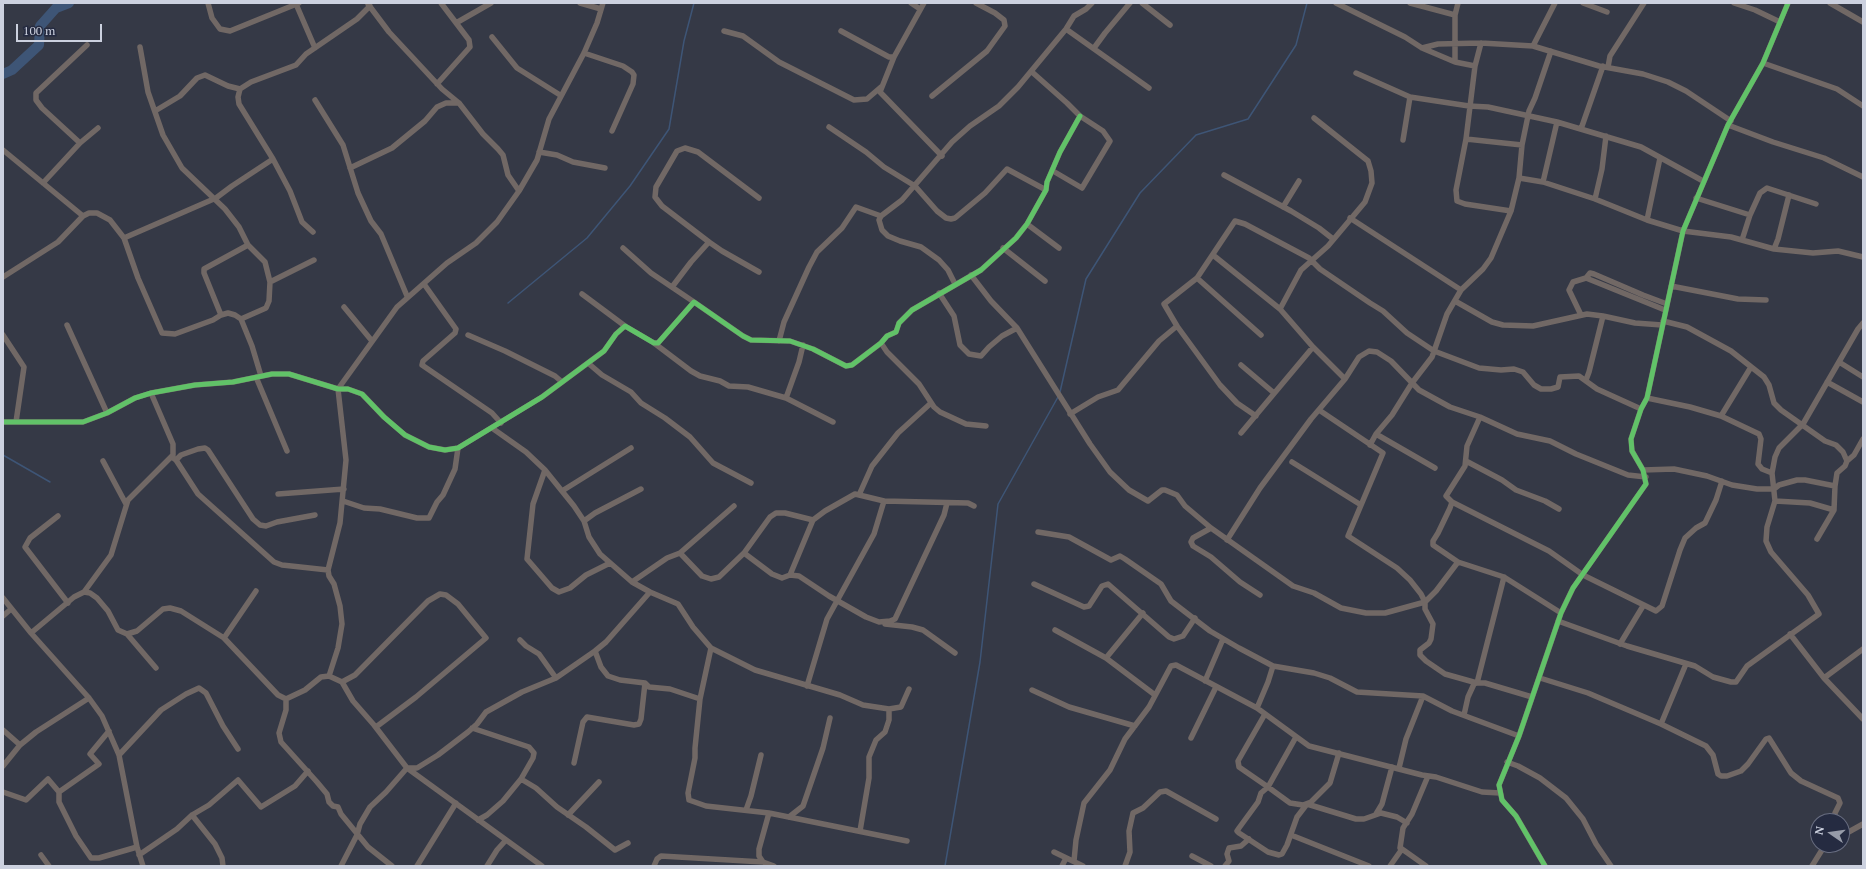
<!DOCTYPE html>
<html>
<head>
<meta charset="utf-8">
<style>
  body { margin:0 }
  #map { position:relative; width:1866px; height:869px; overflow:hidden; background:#353946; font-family:"PT Serif",serif }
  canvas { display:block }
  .frame { position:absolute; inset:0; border:4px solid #ccd1df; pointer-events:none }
  .north { position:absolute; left:1810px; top:813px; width:40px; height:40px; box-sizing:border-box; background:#252b41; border:1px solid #686d80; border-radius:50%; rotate:283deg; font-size:11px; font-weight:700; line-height:16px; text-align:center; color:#ccd1df }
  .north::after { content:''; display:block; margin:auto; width:14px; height:18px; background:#979ca9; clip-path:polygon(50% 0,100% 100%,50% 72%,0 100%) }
  .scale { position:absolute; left:16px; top:24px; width:86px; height:18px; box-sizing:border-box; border:2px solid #ccd1df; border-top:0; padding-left:5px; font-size:12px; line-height:14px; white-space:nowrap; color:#ccd1df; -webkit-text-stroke:3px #252b41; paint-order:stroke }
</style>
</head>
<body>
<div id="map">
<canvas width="1866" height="869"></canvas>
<div class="frame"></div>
<div class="north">N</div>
<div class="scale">100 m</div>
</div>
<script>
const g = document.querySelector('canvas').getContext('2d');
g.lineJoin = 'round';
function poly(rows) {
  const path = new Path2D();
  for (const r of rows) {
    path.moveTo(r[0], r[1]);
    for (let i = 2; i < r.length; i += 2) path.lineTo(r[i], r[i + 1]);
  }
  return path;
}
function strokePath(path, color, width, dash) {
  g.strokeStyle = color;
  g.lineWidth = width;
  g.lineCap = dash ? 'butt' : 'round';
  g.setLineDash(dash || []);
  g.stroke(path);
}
strokePath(poly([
  [508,303,587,238,630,186,669,129,684,41,694,3],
  [1060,392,1086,279,1140,193,1196,135,1248,119,1296,45,1307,3],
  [3,455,50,482],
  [945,866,980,662,998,504,1058,397]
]), '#3e5576', 1.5);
strokePath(poly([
  [3,74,12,70,39,45,40,26,56,8,69,3]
]), '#3e5576', 10);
strokePath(poly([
  [208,3,212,18,220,29,230,31,299,3],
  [580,3,601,9],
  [911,3,920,9],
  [1142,3,1170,25],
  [1336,3,1405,37,1422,48,1455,62,1475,66],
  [1410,3,1455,15],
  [1583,3,1607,12],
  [1734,3,1755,10,1780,22],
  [1830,3,1863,22],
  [296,4,315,48],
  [368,4,389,32,442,89,459,103,483,134,498,149,503,155,508,175,519,191],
  [456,23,491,3],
  [1066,29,1149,88],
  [724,31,743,36,779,62,854,100,867,99,881,87],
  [841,31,889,57,894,57,924,3],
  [492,37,517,68,560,95],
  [1481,43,1475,66,1466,139,1456,190,1457,201,1465,204,1511,211],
  [1533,46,1555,3],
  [140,47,148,92,163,135,182,168,225,209,239,227,248,245,265,262,270,282,269,301,266,308,241,319],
  [1094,48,1105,33,1130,3],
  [1422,48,1438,44,1481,43,1533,46,1599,66,1643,74,1668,82,1686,91,1731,121],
  [584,53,623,66,632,72,634,75,633,84,612,131],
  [894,57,880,92,942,156],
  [1455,62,1455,15,1458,3],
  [1763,63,1837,89,1863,106],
  [1608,67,1610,56,1644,3],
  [1032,72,1067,103,1080,116,1103,131,1110,141,1082,188,1053,171],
  [1356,73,1410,97],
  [437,84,470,47,469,40,441,3],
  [932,96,987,51,1005,26,1004,20,995,13,976,3],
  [315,100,343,145,358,193,371,221,381,234,407,296],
  [155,111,180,96,197,78,205,75,228,86,240,89],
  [1314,118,1368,161,1371,171,1372,183,1365,202,1328,246,1301,270,1280,309,1313,347,1345,379],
  [1728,125,1773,142,1824,158,1863,177],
  [829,127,866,152,884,167,915,186,937,211,946,218,951,219,955,218,985,193,1007,169,1046,190],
  [1581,129,1603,66],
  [1466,139,1522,145,1519,178],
  [1403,140,1410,97,1469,106,1488,107,1557,122,1641,147,1703,181],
  [80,143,42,108,36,100,36,93,87,45],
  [1522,145,1529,111,1535,98,1551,51],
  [3,150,83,216],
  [539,152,557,155,573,162,605,168],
  [350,168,392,148,425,121,437,107,446,103,459,103],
  [1224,175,1291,211,1319,228,1333,239],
  [1543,182,1595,199,1647,220,1683,231,1731,237,1774,249,1813,253,1838,251,1863,257],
  [43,183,80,143,98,128],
  [1696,198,1750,215],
  [1595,199,1602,169,1606,136],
  [1283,207,1299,181],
  [1350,218,1461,290],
  [1647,220,1660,158],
  [1027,224,1059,248],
  [313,232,302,222,290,191,273,159,239,104,238,97,240,89,251,82,296,65,306,54,357,19,370,6],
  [124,238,216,198,232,186,273,159],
  [1742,240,1750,215,1760,193,1767,188,1816,204],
  [709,242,662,206,655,197,656,187,677,151,685,148,698,152,759,198],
  [623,248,651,273,694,302],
  [1003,248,1045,281],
  [1774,249,1778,239,1789,195],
  [1213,255,1280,309],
  [3,277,58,242,83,216,89,213,97,213,110,220,124,238,138,278,162,333,175,334,213,320,221,315,228,313,235,315,241,319,252,346,261,376],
  [1197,278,1261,335],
  [1586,278,1590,273,1594,274,1643,295,1667,304],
  [270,282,314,260],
  [424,284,456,329,455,333,423,361,422,365,492,413,501,423],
  [955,284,948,270,939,260,921,247,900,241,888,236,882,230,879,220,881,216,902,200,952,142,970,126,999,106,1018,87,1066,29,1074,16,1086,9,1092,3],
  [1671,286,1738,299,1766,300],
  [672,287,691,262,709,242,722,251,759,272],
  [939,293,954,316,960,345,969,354,981,356,989,347,1002,336,1017,328,991,301,971,275],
  [582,294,625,326],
  [1455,301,1492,322,1503,325,1533,326,1587,314,1603,316,1635,323,1662,325],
  [344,307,372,341],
  [221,315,204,273,204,269,248,245],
  [1581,315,1569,290,1573,282,1586,278,1665,310],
  [1663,321,1687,327,1731,351,1764,377,1769,385,1774,403,1781,410,1825,441,1836,445,1843,452,1847,461,1845,466,1837,473,1835,486],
  [67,325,107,413],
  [1177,326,1220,385,1237,403,1256,416],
  [1017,328,1090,444,1110,472,1129,490,1148,501,1162,490,1165,490,1177,495,1185,506,1211,528,1293,586,1314,593,1341,608,1366,613,1385,613,1425,602,1436,591,1458,562,1504,577,1561,613],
  [3,335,24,367,16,422],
  [468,335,505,351,555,376,562,382],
  [779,341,784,322,809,267,817,252,842,228,856,207,881,216],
  [654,343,691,371,700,376,720,381,729,386,748,387,786,398,833,422],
  [881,343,887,352,919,384,934,407,940,412,966,424,986,426],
  [1839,362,1863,377],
  [588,363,602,375,631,392,641,403,665,418,690,437,713,463,751,483],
  [1241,365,1274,393],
  [256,377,287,451],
  [1586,380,1589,372,1603,316],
  [1827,382,1863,402],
  [786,398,799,362,803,345],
  [1647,398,1690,407,1721,416,1759,434,1761,439,1758,464,1762,469,1772,473],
  [1319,410,1383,453,1348,536,1397,568,1410,580,1421,594,1425,602,1425,609,1433,624,1431,639,1429,643,1420,650,1420,655,1426,661,1445,674,1477,683,1474,684,1468,697,1464,715],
  [1070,414,1098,397,1118,390,1159,341,1177,326,1164,304,1197,278,1235,221,1245,224,1309,258,1320,269,1370,303,1383,311,1407,333,1434,351,1479,368,1501,370,1514,369,1523,372,1534,385,1541,389,1551,389,1558,387,1560,377,1579,376,1597,389,1641,409],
  [1721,416,1751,367],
  [3,422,83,422,107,413,135,398,151,393,195,385,233,382,272,374,289,374,338,389,348,389,362,394,384,417,405,435,429,447,445,450,458,448,542,397,604,351,616,334,625,326,654,343,658,343,694,302,743,336,751,340,790,341,813,349,846,366,852,365,881,343,887,336,896,332,899,323,912,310,981,270,1016,238,1027,224,1046,190,1047,182,1060,152,1080,116],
  [492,428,526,452,545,470,574,506,584,521,589,537,600,554,632,582,650,592,678,604,693,627,711,648,755,670,840,695,863,705,889,709,901,707,909,689],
  [1241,433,1313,347],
  [1376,434,1435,468],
  [1370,445,1376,434,1392,415,1412,383,1432,357,1447,314,1461,290,1483,269,1491,258,1511,211,1519,178,1543,182,1557,122],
  [172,457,176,460,198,494,274,562,282,565,328,570],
  [176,460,181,455,198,449,205,448,208,450,253,519,260,525,266,526,277,522,315,515],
  [103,461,126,504],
  [1466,461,1502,480,1516,490,1545,501,1559,509],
  [1847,461,1854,455,1863,439],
  [1292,462,1361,505],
  [545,470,533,504,527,559,552,588,559,592,570,588,586,575,610,563],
  [1643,470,1674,469,1707,476,1732,485,1757,489,1774,489,1779,485,1797,480,1805,480,1835,486,1834,510,1817,539],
  [562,491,631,448],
  [278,494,344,489],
  [859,495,872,466,898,433,931,403],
  [343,501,364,508,380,509,417,518,429,518,437,502,443,495,455,469,458,448],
  [1775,501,1810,503,1834,510],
  [1452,502,1549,551,1583,575,1656,611,1662,606,1680,550,1685,538,1696,528,1705,523,1716,500,1722,481],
  [58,516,30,538,25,547,68,603],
  [584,521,595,513,641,489],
  [1211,528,1193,538,1191,542,1193,546,1211,557,1240,582,1260,595],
  [1038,532,1069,537,1111,560,1120,556,1125,559,1161,584,1171,601,1210,631,1239,648,1273,666,1314,673,1330,678,1357,692,1423,696,1452,711,1519,736],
  [1227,540,1260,488,1311,419,1345,379,1359,357,1369,351,1377,352,1391,361,1419,390,1450,407,1480,417,1517,434,1550,441,1576,454,1628,475,1646,477],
  [680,553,734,506],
  [744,553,770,517,776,513,785,513,813,520,825,511,855,494,884,501,968,503,974,506],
  [1458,562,1433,545,1433,541,1438,533,1450,508,1452,502,1446,496,1465,466,1467,446,1480,417],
  [790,575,813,520],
  [1504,577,1477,683,1485,683,1532,697],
  [632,582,667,558,680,553,702,576,711,579,719,577,744,553,772,574,782,578,790,575,799,576,829,596,866,617,879,622,890,621,895,619,944,515,947,503],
  [1034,584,1084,607,1089,606,1102,586,1108,584,1169,637,1174,639,1183,636,1195,618],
  [84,592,111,555,128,500,173,455,173,444,151,393],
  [3,598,31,633,89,698,102,716,119,755,137,847,143,866],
  [3,616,11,609],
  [1558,621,1627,646,1695,666,1713,677,1731,682,1736,682,1747,666,1819,614,1808,595,1771,552,1766,541,1767,527,1775,501,1772,473,1775,457,1779,448,1803,424,1858,329,1863,323],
  [885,624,912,627,923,630,955,653],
  [1055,630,1106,658,1155,695],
  [31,633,74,597,84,592,90,593,97,598,108,611,118,630,127,634,137,631,163,609,170,608,181,611,224,638,278,695,286,699,305,690,321,677,329,676,342,682,355,675,428,601,440,594,446,595,458,604,486,638,416,697,376,727],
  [127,634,156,668],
  [1790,634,1824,678,1863,719],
  [224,638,256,591],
  [520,640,526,646,539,654,556,678],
  [1620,644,1643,606],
  [711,648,700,699,695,748,695,758,688,793,689,800,706,806,769,813,907,841],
  [595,651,601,667,608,676,620,680,645,683,649,687,670,689,700,699],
  [1106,658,1143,613],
  [329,676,338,648,342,624,340,606,334,584,329,576,328,570,340,523,346,460,338,389,397,307,447,263,476,243,497,222,519,191,537,160,549,119,584,53,597,23,603,3],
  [1540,678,1588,693,1661,724,1706,746,1713,755,1718,774,1721,776,1727,776,1741,771,1748,764,1766,739,1769,738,1791,773,1801,781,1838,798,1840,803,1835,813,1835,821],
  [1824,678,1863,649],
  [1205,681,1223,639],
  [342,682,353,701,374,725,407,768,542,866],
  [807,686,827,619,874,534,884,501],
  [1032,690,1069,707,1135,726],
  [286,699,286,710,279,733,281,742,317,782,327,794,329,802,333,806,338,807,341,814,368,847,392,866],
  [1257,708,1268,682,1273,666],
  [1265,714,1238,761,1239,767,1268,787,1296,737],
  [1661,724,1686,664],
  [472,728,529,747,534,753,533,758,521,779,503,801,487,815,478,820],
  [3,730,20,745],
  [109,731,90,754,99,764,59,792,59,802,76,836,91,858,99,858,137,847],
  [1191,738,1216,687],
  [1339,753,1330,783,1311,802,1303,805,1290,803,1268,787,1261,793,1258,802,1239,828,1237,831,1239,833,1268,852,1279,855,1282,854,1287,845,1297,817,1307,804,1356,819,1364,819,1381,813,1397,817,1407,823],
  [119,755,161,710,186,694,199,688,206,693,223,726,238,749],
  [1507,762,1518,766,1540,778,1566,798,1583,819,1596,844,1611,866],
  [574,763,583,722,587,717,634,725,639,724,641,719,645,683],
  [3,766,20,745,36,732,89,698],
  [1399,768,1406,739,1423,696],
  [521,779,536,788,557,807,586,827,615,850,628,843],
  [3,792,26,800,48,779,59,792],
  [746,810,751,796,761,755],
  [769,813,759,849,759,856,763,862,774,866],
  [1376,814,1382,804,1392,767],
  [192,815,215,844,222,858,223,866],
  [568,815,599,782],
  [789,817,803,806,823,748,830,718],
  [860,831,869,778,869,757,876,740,885,732,889,720,889,709],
  [1842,832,1845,834,1863,824],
  [1291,835,1369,866],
  [1402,849,1426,866],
  [1054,852,1083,866],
  [41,855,49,866],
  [139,855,177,829,192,815,209,805,238,780,261,807,295,786,308,771],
  [1192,856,1211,866],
  [1074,861,1076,840,1084,803,1110,770,1125,739,1149,707,1171,666,1176,665,1257,708,1309,746,1422,775,1436,777,1482,792,1500,793],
  [341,866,357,835,360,824,370,807,386,792,407,768,417,768,438,755,468,732,477,724,486,712,522,692,556,678,595,651,606,642,650,592],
  [417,866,456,803],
  [487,866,497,850,506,840],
  [654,866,657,859,661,856,763,862],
  [1062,866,1066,858],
  [1125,866,1130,852,1129,831,1133,813,1143,808,1160,792,1166,791,1216,819],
  [1225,866,1229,861,1227,854,1229,848,1241,846,1249,839],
  [1390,866,1402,849,1400,848,1403,828,1412,814,1428,776],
  [1545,866,1516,816,1502,800,1499,785,1519,736,1561,613,1573,588,1646,484,1643,470,1632,451,1631,439,1641,409,1647,398,1683,231,1728,125,1763,63,1788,3],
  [1812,866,1825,845]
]), '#716865', 5.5);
strokePath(poly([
  [3,422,83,422,107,413,135,398,151,393,195,385,233,382,272,374,289,374,338,389,348,389,362,394,384,417,405,435,429,447,445,450,458,448,542,397,604,351,616,334,625,326,654,343,658,343,694,302,743,336,751,340,790,341,813,349,846,366,852,365,881,343,887,336,896,332,899,323,912,310,981,270,1016,238,1027,224,1046,190,1047,182,1060,152,1080,116],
  [1545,866,1516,816,1502,800,1499,785,1519,736,1561,613,1573,588,1646,484,1643,470,1632,451,1631,439,1641,409,1647,398,1683,231,1728,125,1763,63,1788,3]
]), '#61c268', 5);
</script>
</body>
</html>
